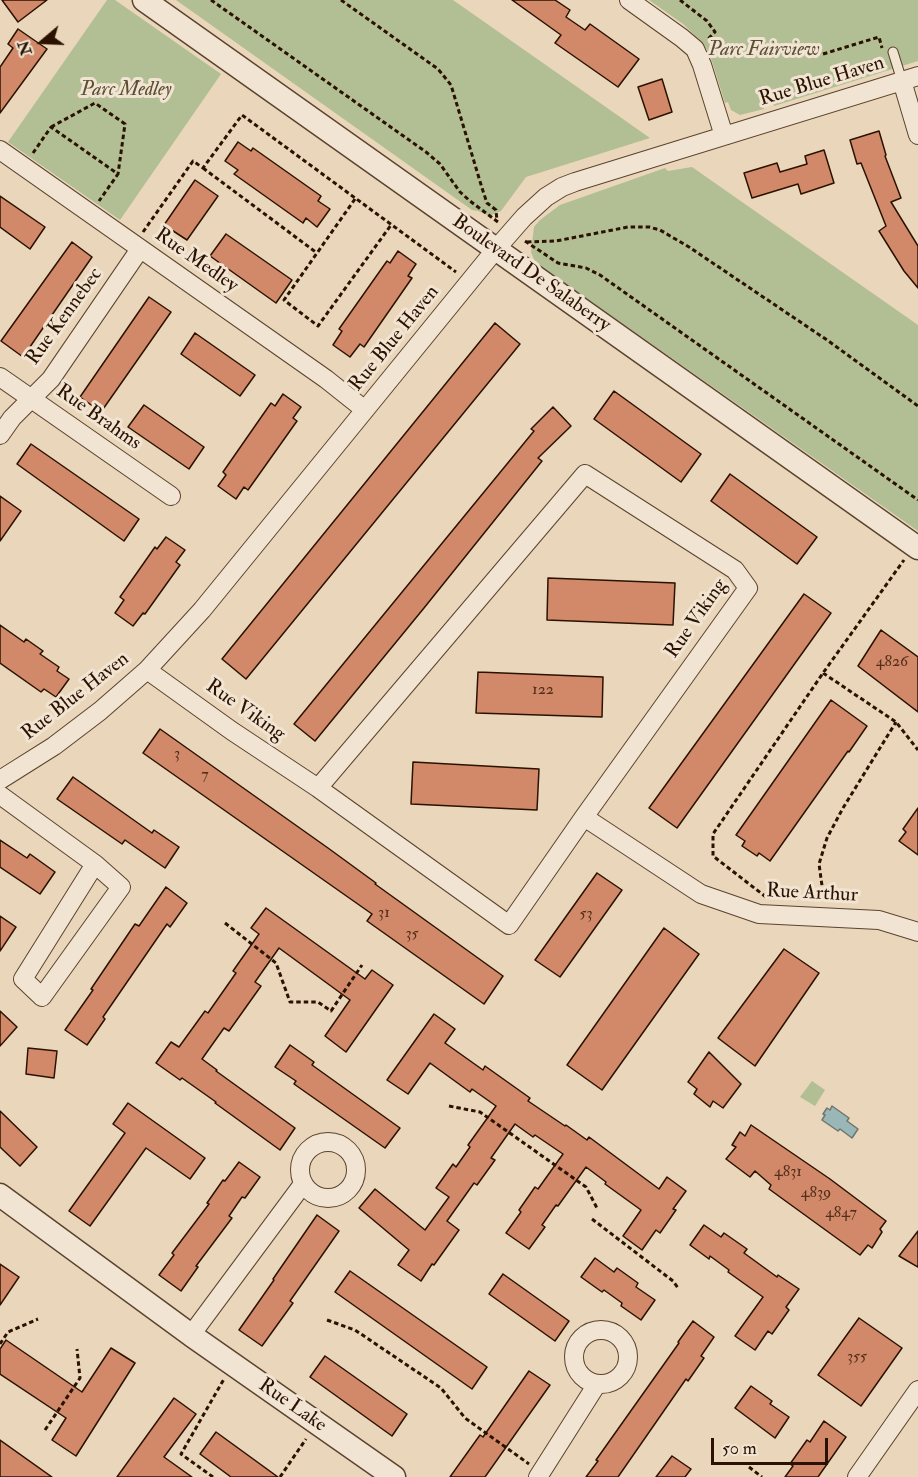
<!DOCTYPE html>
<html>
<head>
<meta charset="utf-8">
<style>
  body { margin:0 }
  #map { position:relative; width:918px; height:1477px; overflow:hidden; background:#ead6ba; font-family:"IM FELL Double Pica",serif }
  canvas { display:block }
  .north { position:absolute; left:12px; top:12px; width:60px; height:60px; -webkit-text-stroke:4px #f1e4d2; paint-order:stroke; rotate:251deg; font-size:16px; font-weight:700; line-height:24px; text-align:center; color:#2b1200 }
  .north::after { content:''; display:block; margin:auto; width:21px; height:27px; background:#2b1200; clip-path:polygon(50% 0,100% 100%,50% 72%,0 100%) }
  .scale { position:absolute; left:711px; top:1438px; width:117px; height:27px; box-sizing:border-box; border:3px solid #2b1200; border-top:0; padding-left:8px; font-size:18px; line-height:21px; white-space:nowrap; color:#2b1200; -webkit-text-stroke:4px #f1e4d2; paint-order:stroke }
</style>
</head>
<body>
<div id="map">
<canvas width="918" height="1477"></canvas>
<div class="north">N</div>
<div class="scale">50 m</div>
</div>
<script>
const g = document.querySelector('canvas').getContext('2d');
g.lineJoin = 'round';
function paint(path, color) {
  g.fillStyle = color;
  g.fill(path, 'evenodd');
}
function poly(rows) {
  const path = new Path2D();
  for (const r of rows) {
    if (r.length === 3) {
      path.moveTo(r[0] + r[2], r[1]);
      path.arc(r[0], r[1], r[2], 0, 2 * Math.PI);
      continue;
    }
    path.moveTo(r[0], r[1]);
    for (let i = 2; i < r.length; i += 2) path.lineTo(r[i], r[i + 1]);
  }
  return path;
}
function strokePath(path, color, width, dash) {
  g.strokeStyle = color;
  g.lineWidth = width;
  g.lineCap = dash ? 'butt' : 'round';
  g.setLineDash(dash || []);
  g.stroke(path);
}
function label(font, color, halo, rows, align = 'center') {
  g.font = font + ' "IM FELL Double Pica",serif';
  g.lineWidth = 6;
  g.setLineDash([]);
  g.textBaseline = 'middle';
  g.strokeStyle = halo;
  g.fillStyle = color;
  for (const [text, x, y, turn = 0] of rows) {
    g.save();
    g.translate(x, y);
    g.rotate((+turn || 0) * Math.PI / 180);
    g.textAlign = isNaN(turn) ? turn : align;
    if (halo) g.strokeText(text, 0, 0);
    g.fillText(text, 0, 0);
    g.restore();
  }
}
paint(poly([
  [107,0,115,0,221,74,120,220,8,142],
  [176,0,453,0,650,138,526,177,501,211,489,216,478,211,472,210],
  [649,0,918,0,918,61,774,106,772,101,763,104,764,109,740,115,731,110,728,102,725,103,710,55,702,42,683,24],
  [692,167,918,325,918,531,535,262,531,252,534,227,540,220,560,205,665,168,668,171],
  [812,1081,825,1090,815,1106,800,1097]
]), '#b2be93');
const water = poly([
  [832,1106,849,1118,847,1121,858,1129,852,1138,840,1129,838,1131,822,1120,825,1115,823,1114,827,1108,830,1110,832,1106]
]);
paint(water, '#9ab7b8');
strokePath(water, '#6e756e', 1.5);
const building = poly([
  [2,0,47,0,18,22,2,0],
  [512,0,555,0,570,10,566,17,585,30,590,24,639,59,618,87,555,43,561,35,512,0],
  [18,29,47,49,0,113,0,67,13,48,8,44,18,29],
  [662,79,672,112,649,120,638,87,662,79],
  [879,131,886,155,885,156,901,198,891,202,918,246,918,288,904,271,879,231,886,226,861,163,857,164,850,140,879,131],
  [238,142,251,151,253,148,321,196,318,201,330,209,317,227,306,218,303,223,234,174,238,170,225,161,238,142],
  [824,150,834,183,801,194,798,184,752,198,744,173,777,163,780,172,807,164,805,156,824,150],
  [195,180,218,196,187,240,164,225,195,180],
  [0,196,45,227,30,249,0,227,0,196],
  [226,234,292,280,276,303,210,256,226,234],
  [72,242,92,257,23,357,1,341,72,242],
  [398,251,416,264,408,276,412,278,364,347,360,344,350,357,333,345,342,331,339,329,387,261,390,263,398,251],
  [149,297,171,312,101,412,80,397,149,297],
  [495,323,520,344,246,679,222,659,495,323],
  [195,333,255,375,240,396,181,354,195,333],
  [614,391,701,454,681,482,594,419,614,391],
  [283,394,301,407,293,418,297,421,248,490,244,487,236,499,218,486,226,475,223,472,271,403,275,406,283,394],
  [144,405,204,447,189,469,128,427,144,405],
  [553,407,571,426,538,458,542,461,424,608,315,741,294,724,534,431,531,429,553,407],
  [31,444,139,519,124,541,17,464,31,444],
  [730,474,817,537,797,564,711,501,730,474],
  [0,496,21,511,0,541,0,496],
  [166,537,185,550,176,562,180,565,145,614,143,613,133,626,115,613,124,600,120,597,155,547,157,549,166,537],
  [548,578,675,583,673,625,547,620,548,578],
  [804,594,831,613,677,828,649,808,804,594],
  [0,625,24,642,26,639,43,651,40,654,59,667,57,671,69,679,56,697,44,689,41,692,0,663,0,625],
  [881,630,918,657,918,712,858,666,881,630],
  [478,672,603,677,602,717,476,713,478,672],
  [831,700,867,726,849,752,848,751,770,861,759,853,757,856,742,846,745,841,736,835,831,700],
  [160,729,328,848,376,883,375,884,503,976,484,1004,367,921,372,914,143,753,160,729],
  [413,762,539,769,537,810,411,804,413,762],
  [73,777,152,833,154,830,179,847,165,868,125,840,122,844,57,799,73,777],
  [918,808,918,855,899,841,906,832,903,829,918,808],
  [0,840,27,858,30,854,55,872,40,894,0,867,0,840],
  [597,873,622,890,560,977,535,960,597,873],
  [166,887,187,903,170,927,167,924,103,1017,105,1019,87,1045,65,1030,93,990,91,989,135,924,139,926,166,887],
  [266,908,365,979,372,970,393,985,346,1052,325,1036,350,1000,279,948,255,982,261,986,229,1031,224,1028,202,1059,217,1070,216,1071,295,1128,280,1150,215,1103,216,1102,182,1078,180,1080,156,1063,171,1042,179,1047,205,1011,208,1013,236,973,233,971,259,934,251,928,266,908],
  [0,916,16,927,0,951,0,916],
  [664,928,699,954,602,1090,567,1065,664,928],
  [784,949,819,973,755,1066,718,1038,784,949],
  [0,1011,17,1027,0,1046,0,1011],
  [434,1014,455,1029,445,1043,483,1070,485,1066,530,1098,528,1101,565,1126,566,1125,587,1140,589,1137,659,1189,667,1177,686,1191,673,1209,676,1210,660,1233,656,1230,642,1250,623,1236,641,1210,605,1184,606,1182,586,1167,558,1206,556,1205,542,1225,545,1227,529,1249,506,1233,521,1212,519,1210,535,1187,538,1189,563,1154,535,1135,533,1137,515,1124,491,1158,495,1160,477,1185,474,1183,447,1221,459,1230,434,1265,432,1264,421,1281,398,1265,409,1250,359,1208,375,1189,425,1230,449,1197,436,1188,453,1164,456,1167,470,1147,468,1145,496,1106,472,1089,470,1092,430,1063,408,1094,387,1080,434,1014],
  [290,1045,314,1062,312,1065,400,1128,385,1148,294,1084,296,1081,275,1067,290,1045],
  [28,1048,57,1051,54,1078,26,1074,28,1048],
  [709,1052,741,1084,723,1108,713,1101,710,1107,694,1094,697,1089,688,1082,709,1052],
  [128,1103,205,1158,190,1179,146,1148,90,1226,69,1211,125,1133,113,1124,128,1103],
  [0,1111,37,1147,20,1166,0,1147,0,1111],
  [751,1125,830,1179,886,1221,880,1229,882,1232,872,1248,868,1245,860,1255,769,1189,771,1185,755,1171,750,1177,726,1159,736,1147,732,1145,740,1132,745,1136,751,1125],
  [239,1162,260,1177,245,1198,242,1197,229,1216,232,1218,196,1266,198,1267,181,1291,159,1275,174,1255,172,1253,209,1204,207,1203,223,1180,225,1181,239,1162],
  [317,1215,339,1231,290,1301,293,1303,262,1346,239,1330,274,1280,273,1279,317,1215],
  [704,1225,721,1237,724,1233,747,1249,744,1253,777,1277,778,1275,799,1289,786,1307,789,1310,772,1334,768,1331,755,1350,735,1336,763,1297,728,1272,729,1270,710,1256,709,1259,690,1245,704,1225],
  [918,1231,918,1267,899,1256,918,1231],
  [595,1258,614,1272,617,1268,638,1283,636,1287,655,1300,641,1320,621,1306,622,1303,604,1290,602,1292,581,1277,595,1258],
  [0,1264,19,1277,0,1305,0,1264],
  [350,1271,487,1367,472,1389,335,1292,350,1271],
  [503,1274,569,1321,555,1341,489,1294,503,1274],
  [859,1318,902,1348,861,1406,818,1375,859,1318],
  [693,1321,714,1337,701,1356,704,1358,688,1381,686,1379,618,1477,586,1477,598,1461,596,1460,679,1343,678,1342,693,1321],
  [6,1340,82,1392,111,1348,135,1363,76,1456,52,1440,66,1418,0,1374,0,1349,6,1340],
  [325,1356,407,1414,392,1436,310,1377,325,1356],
  [529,1371,550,1385,485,1477,450,1477,480,1435,483,1437,529,1371],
  [751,1386,772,1401,770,1404,789,1417,775,1438,735,1408,751,1386],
  [174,1398,196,1414,164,1457,192,1477,117,1477,174,1398],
  [824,1421,846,1437,818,1477,785,1477,793,1466,790,1464,807,1440,810,1442,824,1421],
  [216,1432,278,1477,231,1477,200,1454,216,1432],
  [0,1440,52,1477,0,1477,0,1440],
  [672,1456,691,1469,685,1477,656,1477,672,1456]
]);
paint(building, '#d1896a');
strokePath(building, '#2b1200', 1.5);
const service = poly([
  [893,52,902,81]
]);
const minor = poly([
  [629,0,682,38,695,49,702,65,724,136],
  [902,81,918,135],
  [0,150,326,379,365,410],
  [0,377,171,496],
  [0,435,12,418,51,379,140,249],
  [147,670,232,731,318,788,509,925,584,817,748,588,735,570,585,474,318,788],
  [0,780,54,746,100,711,147,670,202,610,496,249,524,217,546,197,562,187,575,182,918,76],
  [0,795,95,864,121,887,42,997,23,979,95,864],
  [584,817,701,894,759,914,879,920,918,932],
  [328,1170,28],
  [601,1357,27],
  [191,1335,303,1184],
  [538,1477,597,1384],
  [857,1477,918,1390]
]);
const tertiary = poly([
  [144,0,918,548],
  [0,1195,191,1335,394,1477]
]);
strokePath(service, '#5b432e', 11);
strokePath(minor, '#5b432e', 20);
strokePath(tertiary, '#5b432e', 25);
strokePath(poly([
  [211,0,426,152,440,164,460,192,470,201,498,222],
  [341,0,438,69,451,85,482,188,487,203,496,210,497,221],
  [680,0,707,21,715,32,708,39],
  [823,54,879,37,882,48],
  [51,127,95,103,125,124,118,174],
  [33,153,51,127,118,174,99,201],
  [203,168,317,253],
  [355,199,284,300,318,326,391,225],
  [143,232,193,161,203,168,242,115,456,272],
  [525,241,558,263,586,268,600,275,918,500],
  [527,242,556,241,628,227,649,227,660,230,689,247,827,340,918,406],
  [823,673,896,722,918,750],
  [766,897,713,856,713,834,823,673,904,560],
  [824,900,819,864,827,838,843,808,896,722],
  [225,923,276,963,290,1002,318,1002,331,1011,362,965],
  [449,1106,480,1112,586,1187,598,1210],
  [592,1219,673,1281,678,1288],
  [327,1320,355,1330,441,1388,465,1418,529,1464],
  [0,1344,8,1332,38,1319],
  [45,1430,80,1378,77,1349],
  [749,1467,762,1477],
  [213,1477,181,1454,224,1379],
  [280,1477,306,1439]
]), '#2b1200', 3, [4.5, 3]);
strokePath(service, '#f1e4d2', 9);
strokePath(minor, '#f1e4d2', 18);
strokePath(tertiary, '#f1e4d2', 22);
label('16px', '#54301a', null, [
  ["4826",892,663],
  ["122",543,691],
  ["3",177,755],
  ["7",205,776],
  ["31",384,914],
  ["53",586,915],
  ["35",412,935],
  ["4831",788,1173],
  ["4839",816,1194],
  ["4847",841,1214],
  ["355",857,1358]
]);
label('italic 20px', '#5a4e33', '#f1e4d2', [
  ["Parc Fairview",764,51],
  ["Parc Medley",126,91]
]);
label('20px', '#2b1200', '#f1e4d2', [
  ["Rue Blue Haven",822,82,-17],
  ["Rue Medley",196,261,35],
  ["Boulevard De Salaberry",531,274,35],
  ["Rue Kennebec",65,317,-54],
  ["Rue Blue Haven",395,339,-51],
  ["Rue Brahms",98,418,35],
  ["Rue Viking",697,619,-55],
  ["Rue Blue Haven",76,697,-38],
  ["Rue Viking",245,711,35],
  ["Rue Arthur",812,894,3],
  ["Rue Lake",292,1406,35]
]);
</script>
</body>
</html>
